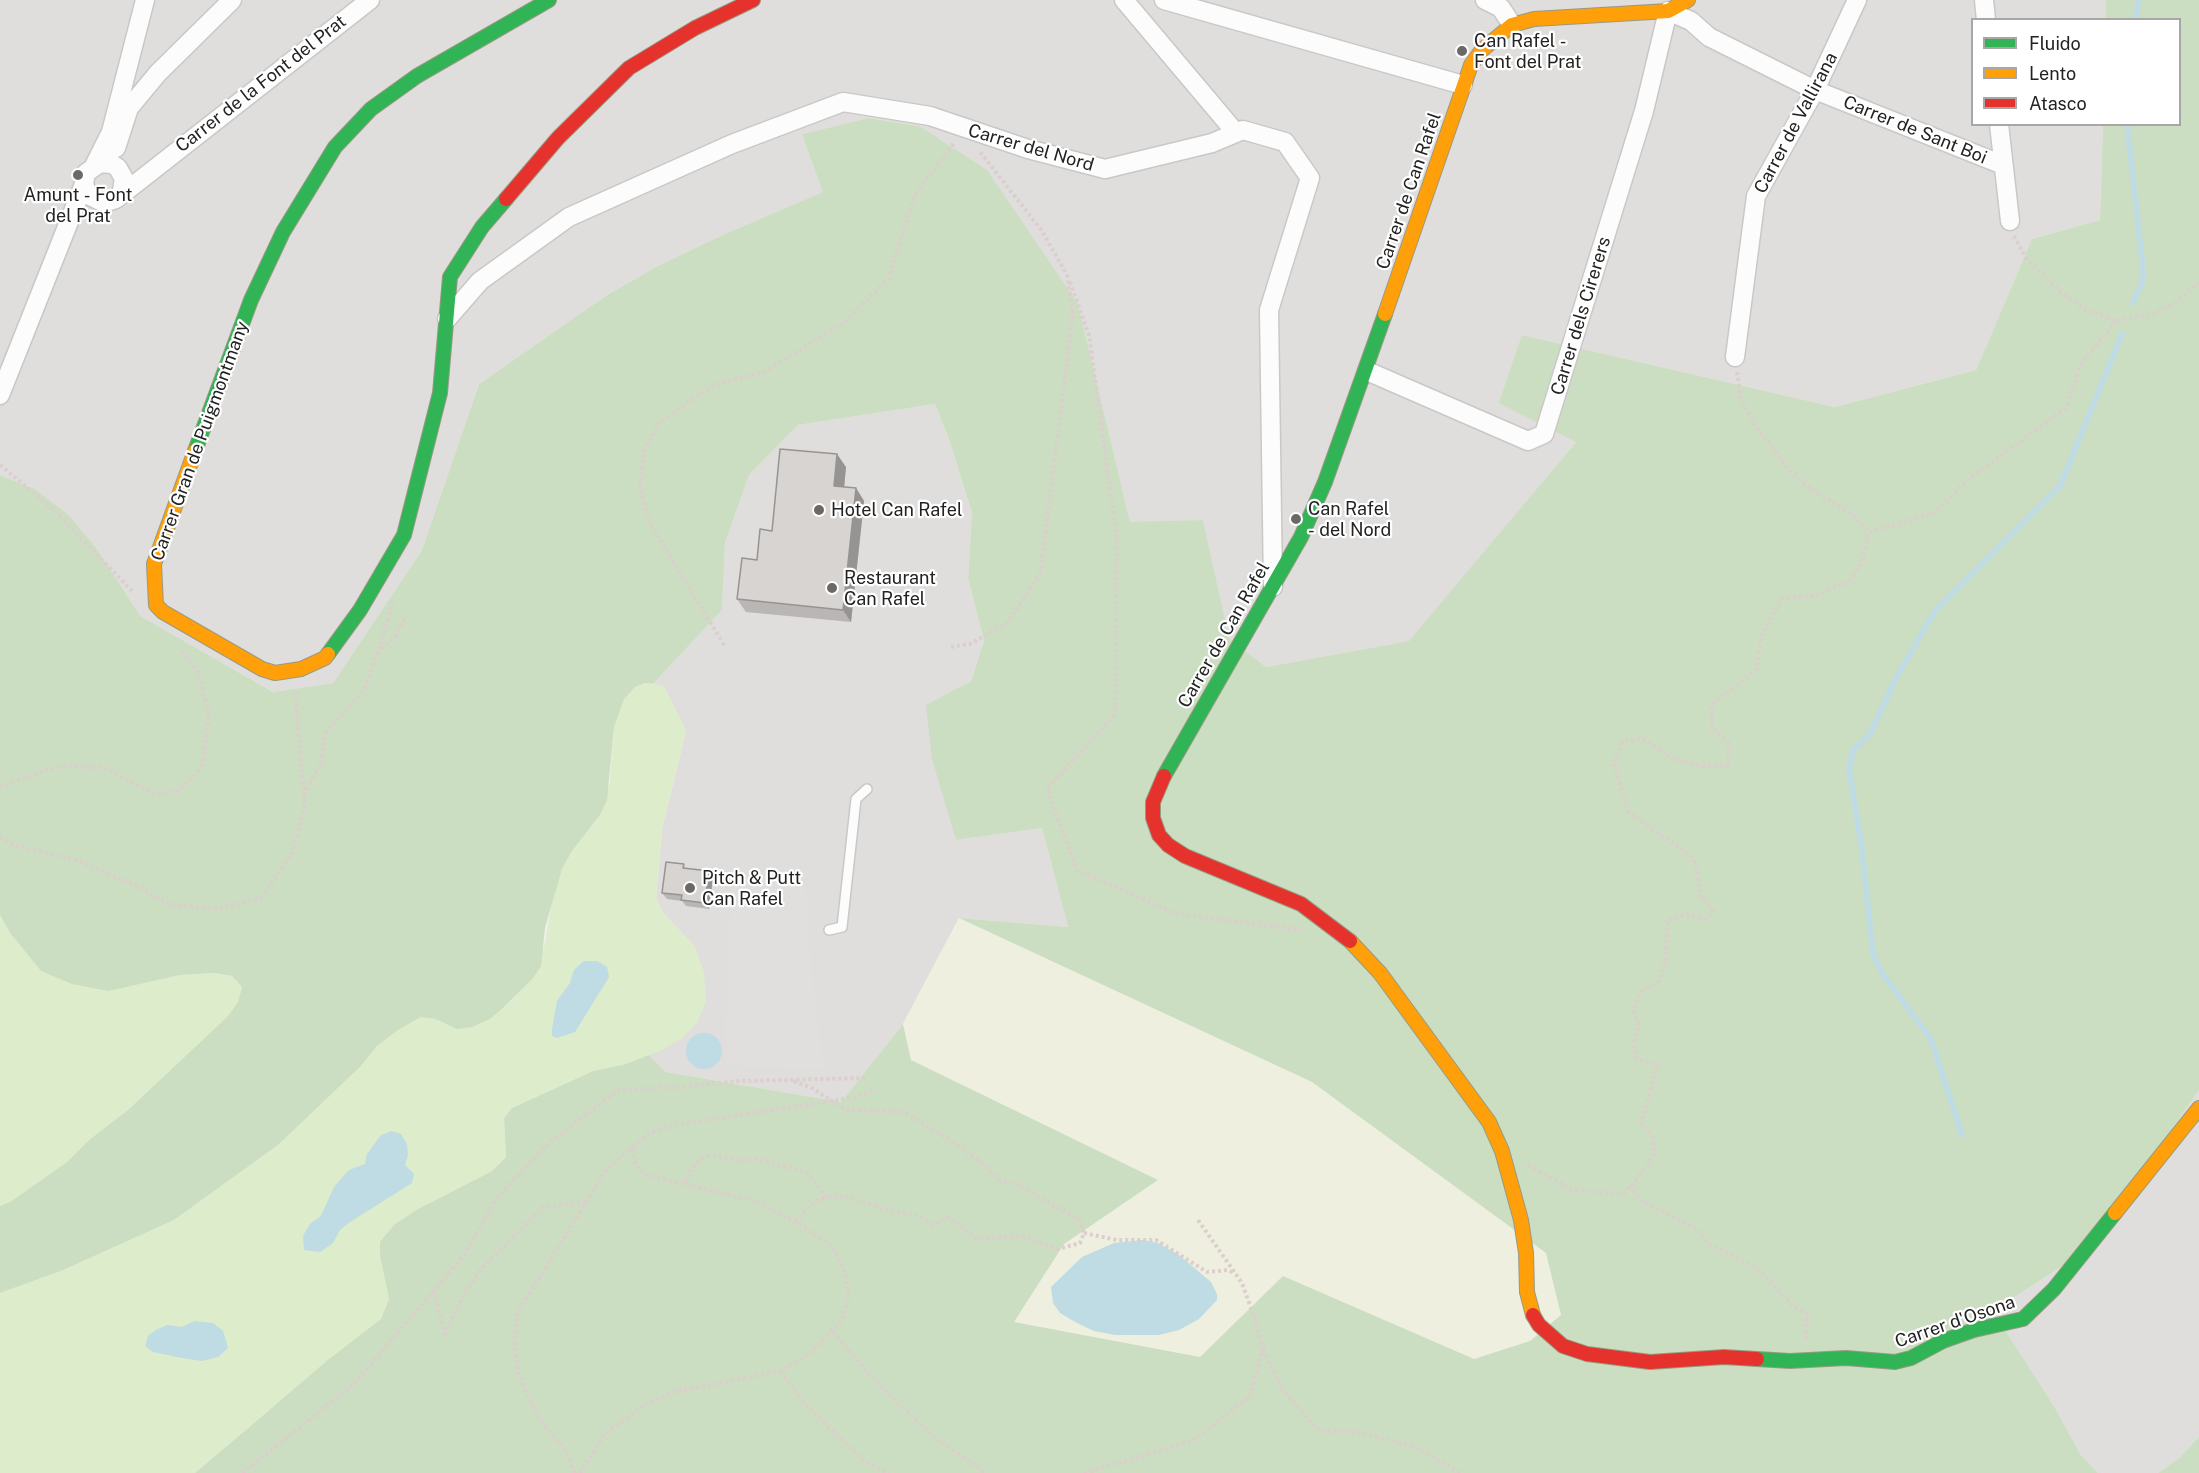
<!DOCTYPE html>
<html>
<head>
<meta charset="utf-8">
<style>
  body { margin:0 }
  #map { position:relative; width:2199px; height:1473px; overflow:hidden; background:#f0eeeb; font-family:"Public Sans",sans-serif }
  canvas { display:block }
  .legend { position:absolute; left:1971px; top:18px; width:210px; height:108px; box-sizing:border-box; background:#fff; border:2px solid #a7a7a7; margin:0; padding:8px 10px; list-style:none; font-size:18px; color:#222 }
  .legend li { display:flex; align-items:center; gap:12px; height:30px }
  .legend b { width:30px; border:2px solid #a7a7a7 }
</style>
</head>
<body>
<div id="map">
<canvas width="2199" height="1473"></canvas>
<ul class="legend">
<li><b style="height:8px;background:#30b455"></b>Fluido</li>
<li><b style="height:8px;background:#ff9f0a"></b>Lento</li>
<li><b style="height:8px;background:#e5322d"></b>Atasco</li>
</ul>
</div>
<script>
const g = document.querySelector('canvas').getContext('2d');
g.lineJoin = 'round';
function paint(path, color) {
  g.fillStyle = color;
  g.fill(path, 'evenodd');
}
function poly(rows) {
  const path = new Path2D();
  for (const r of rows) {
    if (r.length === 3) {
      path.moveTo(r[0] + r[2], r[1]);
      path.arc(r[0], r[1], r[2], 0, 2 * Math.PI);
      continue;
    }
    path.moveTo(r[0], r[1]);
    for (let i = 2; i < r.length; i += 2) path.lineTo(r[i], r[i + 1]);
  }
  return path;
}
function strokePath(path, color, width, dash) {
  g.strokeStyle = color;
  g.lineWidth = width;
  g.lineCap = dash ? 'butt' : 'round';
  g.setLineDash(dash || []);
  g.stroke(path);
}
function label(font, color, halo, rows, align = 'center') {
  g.font = font + ' "Public Sans",sans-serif';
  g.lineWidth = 4.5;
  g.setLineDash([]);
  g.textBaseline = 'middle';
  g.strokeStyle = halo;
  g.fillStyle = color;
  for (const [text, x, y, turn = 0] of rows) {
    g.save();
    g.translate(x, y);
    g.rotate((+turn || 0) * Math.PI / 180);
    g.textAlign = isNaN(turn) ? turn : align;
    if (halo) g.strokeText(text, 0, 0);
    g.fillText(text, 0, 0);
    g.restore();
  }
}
paint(poly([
  [0,0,2106,0,2106,19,1972,20,1972,124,2103,125,2100,220,2032,239,1976,370,1835,407,1522,335,1576,442,1410,641,1266,667,1228,639,1203,520,1130,523,1078,304,919,126,870,118,802,134,824,192,718,237,656,267,607,295,479,384,422,550,333,683,273,692,139,616,95,546,69,515,35,489,0,475],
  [935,404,949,439,972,513,968,578,984,641,971,681,927,705,956,840,1042,828,1068,927,959,918,903,1024,841,1102,666,1072,649,1055,684,1037,695,947,663,913,656,898,662,829,686,731,664,687,653,684,722,610,725,543,749,475,798,425],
  [2199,1090,2199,1437,2179,1458,2158,1473,2098,1473,2081,1455,2054,1406,1993,1311,2090,1248]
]), '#dfdedc');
paint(poly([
  [959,918,1312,1082,1546,1253,1561,1314,1530,1341,1474,1359,1283,1276,1200,1357,1014,1322,1064,1244,1158,1180,911,1060,903,1024]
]), '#efefdf');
paint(poly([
  [645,683,664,686,686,731,662,829,656,898,663,913,695,947,704,972,706,1001,697,1023,684,1037,660,1051,626,1064,593,1071,512,1108,504,1118,506,1157,492,1171,418,1209,386,1283,389,1299,381,1319,265,1413,195,1473,0,1473,0,1293,61,1271,174,1220,278,1145,361,1066,377,1046,398,1030,421,1017,435,1019,446,1025,490,1019,503,1008,517,994,544,948,554,891,562,869,572,851,600,815,610,782,614,727,618,710,624,698,635,687],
  [0,915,10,933,41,971,108,990,180,975,215,973,232,976,242,987,238,1002,228,1016,129,1109,89,1140,67,1162,10,1202,0,1206]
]), '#ddeccb');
paint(poly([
  [2106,0,2199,0,2199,1090,2090,1248,1993,1311,2054,1406,2081,1455,2098,1473,195,1473,328,1360,381,1319,389,1299,380,1255,380,1242,394,1225,418,1209,492,1171,506,1157,504,1118,512,1108,593,1071,626,1064,649,1055,666,1072,841,1102,903,1024,911,1060,1158,1180,1064,1244,1014,1322,1200,1357,1283,1276,1474,1359,1530,1341,1561,1315,1546,1253,1312,1082,959,918,1068,927,1042,828,956,840,932,759,926,705,971,681,984,641,968,578,972,513,949,439,935,404,798,425,749,475,725,543,722,610,653,684,645,683,635,687,624,699,614,727,607,800,600,815,572,851,562,869,545,928,541,966,533,978,503,1008,490,1019,472,1027,457,1029,435,1019,421,1017,398,1030,377,1046,361,1066,278,1145,174,1220,61,1271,0,1293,0,1206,10,1202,67,1162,89,1140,129,1109,228,1016,238,1002,242,987,232,976,215,973,180,975,108,991,72,984,41,971,10,933,0,915,0,475,35,489,69,515,95,546,140,616,273,692,333,683,422,550,479,384,607,295,656,267,718,237,823,192,802,134,869,118,919,126,987,170,1078,304,1130,522,1203,520,1229,639,1266,667,1409,641,1576,442,1499,403,1522,335,1835,407,1976,370,2032,239,2100,220,2103,125,2180,124,2180,20,2106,19],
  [2199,1437,2199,1473,2158,1473,2179,1458]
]), '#cbdec1');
paint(poly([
  [733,875,806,884,811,969,824,1069,725,1066,727,960]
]), '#e0dfde');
paint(poly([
  [584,961,597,961,607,967,609,977,575,1032,557,1038,552,1036,552,1029,557,1001,570,983,574,970],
  [704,1051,18],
  [392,1131,401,1134,407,1144,408,1155,405,1165,414,1174,412,1183,350,1222,340,1230,333,1243,320,1252,304,1250,303,1236,310,1224,321,1216,334,1187,349,1170,365,1164,367,1154,381,1135],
  [1143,1240,1158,1243,1179,1255,1211,1282,1217,1294,1217,1300,1199,1319,1179,1330,1159,1335,1115,1335,1094,1331,1077,1323,1060,1313,1053,1303,1051,1287,1082,1257,1114,1243],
  [194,1321,213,1323,223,1331,228,1348,218,1357,202,1361,182,1358,153,1352,145,1346,148,1336,156,1330,167,1325,182,1327]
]), '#bfdbe3');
strokePath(poly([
  [2135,20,2139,0],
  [2127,124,2142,260,2142,283,2133,303],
  [1962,1135,1931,1039,1882,973,1873,954,1862,850,1849,769,1853,750,1870,734,1896,678,1935,611,2060,486,2122,334]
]), '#bfdbe3', 6);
const lane = poly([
  [829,930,842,927,856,799,867,789]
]);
const street = poly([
  [1124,0,1236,133],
  [1164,0,1463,85],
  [1485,0,1501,8,1512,25],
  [1984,0,1986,20],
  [1999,124,2010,221],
  [116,148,129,108,158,73,232,0],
  [94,166,111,132,145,0],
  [121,195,124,179,118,168,112,164,100,163,86,173,84,184,88,195,104,203,116,199,370,0],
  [447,319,480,281,569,217,732,144,843,102,930,116,1028,149,1105,169,1212,143,1243,130,1285,142,1310,178,1269,310,1273,587],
  [1735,357,1756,196,1815,90,1857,0],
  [1367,371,1528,441,1544,434,1644,111,1668,11,1691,21,1709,37,1815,90,2003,165],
  [0,395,84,184]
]);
const fast = poly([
  [195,451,251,300,283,232,335,147,371,109,417,76,549,0],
  [328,654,360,610,404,535,440,393,450,277,482,227,506,199],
  [1164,776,1301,537,1325,482,1385,314],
  [1757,1359,1790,1361,1846,1358,1895,1362,1911,1358,1943,1341,1974,1330,2023,1319,2054,1289,2115,1213]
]);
const slow = poly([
  [1385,314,1471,65,1482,50,1512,25,1534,19,1668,11,1688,0],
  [195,451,154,564,156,605,163,612,262,669,275,673,301,669,325,658,328,654],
  [1350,941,1380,973,1489,1122,1502,1151,1521,1220,1526,1253,1527,1292,1533,1315],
  [2115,1213,2199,1108]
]);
const jam = poly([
  [506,199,558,138,629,68,695,28,753,0],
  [1164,776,1153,802,1153,818,1159,835,1168,845,1185,856,1301,904,1350,941],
  [1533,1315,1539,1325,1563,1346,1587,1354,1650,1362,1724,1357,1757,1359]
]);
strokePath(lane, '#c9c8c7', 12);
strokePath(street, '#c9c8c7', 21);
strokePath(fast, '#999a82', 16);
strokePath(slow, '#999a82', 16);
strokePath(jam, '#999a82', 16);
strokePath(poly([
  [2014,236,2026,258,2062,293,2084,309,2116,321,2153,314,2175,303,2199,283],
  [1070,282,1089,335,1117,539,1115,714,1047,789,1077,870,1177,914,1301,930],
  [1737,372,1741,400,1755,425,1790,471,1815,492,1851,513,1869,532],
  [0,465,52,508,132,591],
  [393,601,380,646,385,647,395,636,406,615],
  [724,645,649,522,640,487,644,451,659,423,713,385,764,372,842,324,888,279,915,195,955,142],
  [951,647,970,644,1007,623,1040,574,1073,315,1067,275,1042,231,980,152],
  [0,787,43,771,66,766,106,768,154,794,178,791,198,773,203,760,209,716,199,674,182,650],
  [304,795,321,763,325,734,363,692,380,646],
  [0,837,16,846,76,860,135,885,171,905,216,909,261,898,292,854,305,806,295,692],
  [794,1081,812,1088,846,1110,904,1112,956,1144,983,1164,999,1180,1016,1184,1080,1220,1084,1233,1080,1243,1058,1249,1020,1236,977,1239,948,1217,932,1225,918,1215,891,1211,848,1197,826,1197,815,1201,795,1222],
  [1528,1165,1572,1190,1623,1194,1647,1166,1655,1152,1652,1136,1641,1123,1658,1065,1637,1059,1633,1045,1639,1025,1633,1009,1641,992,1659,981,1665,963,1668,920,1687,914,1706,919,1713,911,1701,896,1694,858,1628,812,1614,763,1622,742,1642,738,1674,759,1703,766,1728,766,1729,744,1712,727,1711,705,1757,669,1761,636,1782,598,1815,596,1850,581,1862,562,1869,532,1936,512,1967,480,2066,408,2081,364,2116,321],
  [685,1183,691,1169,702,1158,713,1155,742,1161,756,1159,807,1172,826,1197],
  [1630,1185,1639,1200,1697,1229,1707,1243,1753,1266,1766,1277,1791,1304,1807,1314,1806,1339],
  [1084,1233,1117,1240,1156,1240,1207,1272,1228,1270,1234,1273],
  [434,1292,445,1334,465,1292,483,1267,543,1207,588,1201],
  [833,1332,878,1384,934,1437,986,1473],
  [1263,1350,1283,1390,1319,1431,1357,1432,1413,1446,1461,1473],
  [781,1371,804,1403,865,1462,889,1473],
  [242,1473,354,1384,464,1255,498,1196,548,1144,618,1090,682,1087,739,1081,865,1078],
  [575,1473,563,1447,545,1427,528,1398,518,1371,514,1341,518,1312,606,1170,633,1147],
  [580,1473,604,1435,646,1404,674,1392,781,1371,809,1354,841,1322,849,1297,844,1269,833,1247,812,1232,756,1201,650,1176,640,1171,634,1160,633,1147,649,1133,676,1125,856,1097,876,1090],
  [1084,1473,1193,1441,1250,1396,1263,1349,1256,1322,1242,1283,1198,1220]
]), '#dccecd', 4, [3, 3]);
strokePath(lane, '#fdfcfc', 9);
strokePath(street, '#fdfcfc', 18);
strokePath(fast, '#30b455', 14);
strokePath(slow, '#ff9f0a', 14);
strokePath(jam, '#e5322d', 14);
paint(poly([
  [846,467,844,487,856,488,864,501,851,622,746,612,737,599,772,531],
  [687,868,713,877,709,909,686,906,682,901,667,899,662,893]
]), '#b9b6b5');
paint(poly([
  [837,454,846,467,843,499,834,486],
  [856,488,864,501,851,622,843,610],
  [709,871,713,877,709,909,705,903]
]), '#969493');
const building = poly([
  [780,449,837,454,834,486,856,488,843,610,737,599,742,558,757,560,760,529,772,531,780,449],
  [666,862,684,864,683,868,709,871,705,903,681,900,682,895,662,893,666,862]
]);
paint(building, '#d7d4d2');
strokePath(building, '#969493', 1.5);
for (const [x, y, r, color] of [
  [1462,51,6,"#6a6968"],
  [78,175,6,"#6a6968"],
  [819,510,6,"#6a6968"],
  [1296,519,6,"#6a6968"],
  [832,588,6,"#6a6968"],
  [690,888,6,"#6a6968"]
]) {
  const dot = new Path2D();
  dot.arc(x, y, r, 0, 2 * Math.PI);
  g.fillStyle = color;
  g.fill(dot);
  strokePath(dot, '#fff', 2);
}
label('18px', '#222', '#fff', [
  ["Can Rafel -",1474,41],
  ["Font del Prat",1474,62],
  ["Amunt - Font",78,195,"center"],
  ["del Prat",78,216,"center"],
  ["Can Rafel",1308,509],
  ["- del Nord",1308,530],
  ["Hotel Can Rafel",831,510],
  ["Restaurant",844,578],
  ["Can Rafel",844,599],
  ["Pitch & Putt",702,878],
  ["Can Rafel",702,899]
], 'left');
label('18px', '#222', '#fff', [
  ["Carrer de la Font del Prat",261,84,-38],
  ["Carrer de Vallirana",1796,123,-62],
  ["Carrer de Sant Boi",1915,130,22],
  ["Carrer del Nord",1031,148,16],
  ["Carrer de Can Rafel",1409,191,-71],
  ["Carrer dels Cirerers",1581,316,-73],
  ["Carrer Gran de Puigmontmany",200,441,-70],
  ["Carrer de Can Rafel",1224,635,-60],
  ["Carrer d'Osona",1955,1322,-19]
]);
</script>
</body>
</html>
